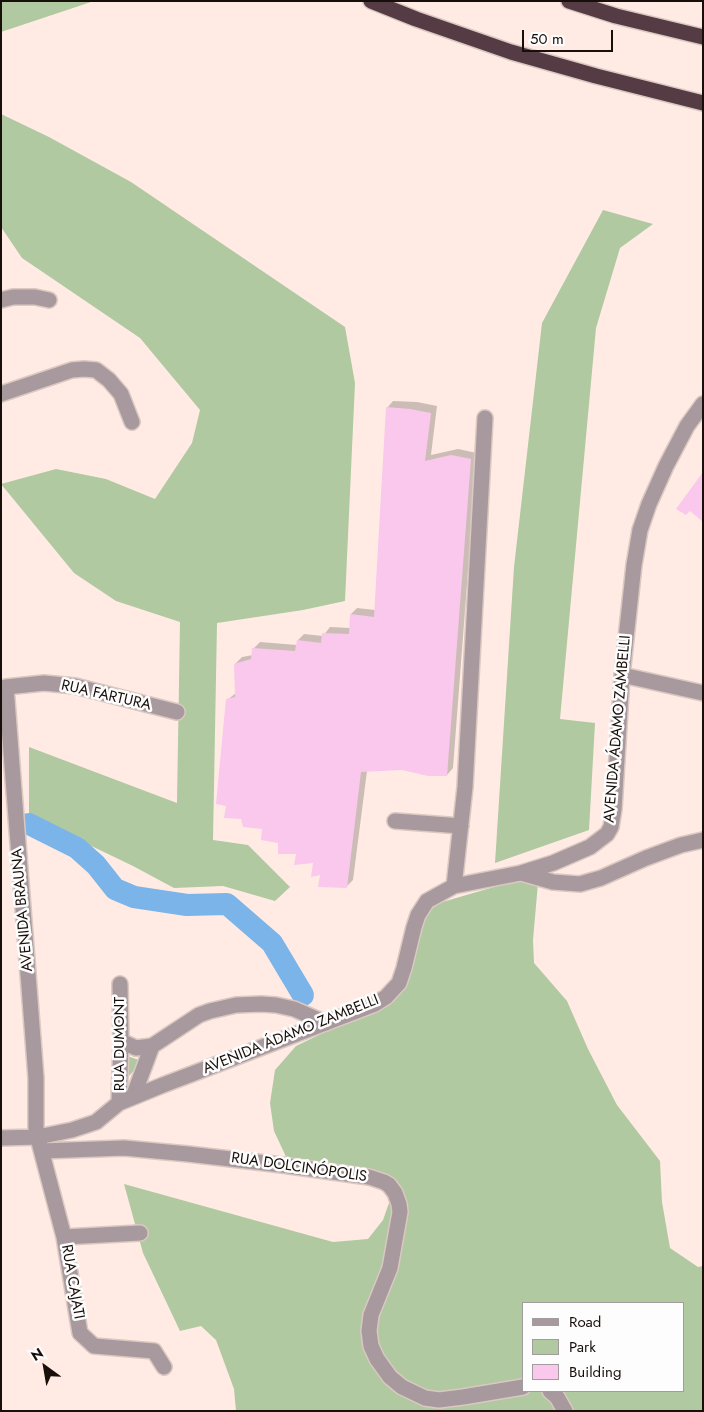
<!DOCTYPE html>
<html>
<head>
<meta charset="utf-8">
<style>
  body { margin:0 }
  #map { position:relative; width:704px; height:1412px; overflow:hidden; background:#ffebe4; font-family:Jost,sans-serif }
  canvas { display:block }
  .frame { position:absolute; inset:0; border:2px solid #180e0a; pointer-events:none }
  .legend { position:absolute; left:522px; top:1302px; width:162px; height:90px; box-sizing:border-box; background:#fdfdfd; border:1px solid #a19d9c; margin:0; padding:6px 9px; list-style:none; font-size:15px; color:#180e0a }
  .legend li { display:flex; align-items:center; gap:10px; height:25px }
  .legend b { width:25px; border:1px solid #a19d9c }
  .north { position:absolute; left:20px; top:1342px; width:50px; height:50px; -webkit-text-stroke:4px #fdfdfd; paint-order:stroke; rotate:328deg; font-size:14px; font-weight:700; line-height:20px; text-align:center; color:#180e0a }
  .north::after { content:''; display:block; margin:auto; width:18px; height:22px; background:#180e0a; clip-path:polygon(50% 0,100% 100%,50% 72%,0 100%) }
  .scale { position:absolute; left:522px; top:30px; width:91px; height:22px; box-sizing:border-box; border:2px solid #180e0a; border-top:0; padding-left:6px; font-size:15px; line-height:18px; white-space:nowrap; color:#180e0a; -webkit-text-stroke:4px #fdfdfd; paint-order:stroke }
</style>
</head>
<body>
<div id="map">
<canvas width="704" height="1412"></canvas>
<div class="frame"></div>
<ul class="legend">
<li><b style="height:6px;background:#a7999e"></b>Road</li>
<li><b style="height:14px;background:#b0c9a1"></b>Park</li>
<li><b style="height:14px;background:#fac7ed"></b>Building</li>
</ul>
<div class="north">N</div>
<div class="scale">50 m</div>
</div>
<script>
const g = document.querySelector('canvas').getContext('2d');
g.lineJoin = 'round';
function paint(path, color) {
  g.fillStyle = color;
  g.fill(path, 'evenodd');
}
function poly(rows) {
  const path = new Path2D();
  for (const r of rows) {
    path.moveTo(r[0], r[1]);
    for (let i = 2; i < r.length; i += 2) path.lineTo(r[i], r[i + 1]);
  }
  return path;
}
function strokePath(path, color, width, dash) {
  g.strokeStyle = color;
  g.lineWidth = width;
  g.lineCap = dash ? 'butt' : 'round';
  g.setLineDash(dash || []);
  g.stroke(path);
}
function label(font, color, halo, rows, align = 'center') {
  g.font = font + ' Jost,sans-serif';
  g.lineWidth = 5;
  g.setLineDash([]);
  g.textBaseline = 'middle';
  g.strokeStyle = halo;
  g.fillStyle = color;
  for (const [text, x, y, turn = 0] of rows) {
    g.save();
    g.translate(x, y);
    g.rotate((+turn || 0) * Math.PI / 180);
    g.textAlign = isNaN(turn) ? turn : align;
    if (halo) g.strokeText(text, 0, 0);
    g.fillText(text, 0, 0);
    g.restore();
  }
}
paint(poly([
  [1,1,94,1,1,32],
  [1,114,49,137,131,182,345,327,355,383,345,601,303,610,217,623,213,840,248,845,290,887,275,901,223,886,174,888,133,866,29,816,29,747,177,803,180,622,116,601,74,573,1,484,56,469,106,479,155,499,192,443,200,410,140,338,22,258,1,227],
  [603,210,653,224,620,248,596,328,560,719,595,723,589,830,495,863,514,567,542,323],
  [518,880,538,883,533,940,534,963,567,1001,588,1049,617,1105,660,1161,662,1202,670,1248,698,1267,703,1266,703,1411,236,1411,234,1389,216,1340,201,1326,180,1331,143,1253,124,1184,333,1242,368,1239,383,1220,389,1203,387,1178,288,1161,274,1131,270,1103,275,1070,296,1046,385,1003,424,915,439,903],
  [523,1303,683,1303,683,1391,523,1391],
  [124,1055,142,1061,129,1076]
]), '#b0c9a1');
paint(poly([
  [393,401,417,402,437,406,431,455,458,449,477,453,453,768,447,775,402,769,367,771,353,880,347,886,322,873,315,862,279,842,264,828,242,818,227,805,227,700,236,693,235,664,242,657,253,655,254,648,260,642,297,645,298,640,304,634,323,636,330,627,351,628,351,614,357,608,375,610,387,408]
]), '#0003');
strokePath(poly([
  [29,824,77,848,96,865,115,889,134,897,187,905,227,904,272,943,303,995]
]), '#7ab4e8', 22);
paint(poly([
  [386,407,410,409,431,413,425,461,451,455,471,459,447,776,428,776,402,770,361,772,347,888,318,887,320,875,311,877,313,863,294,865,296,854,278,854,278,843,261,840,262,829,243,827,241,819,224,818,226,806,216,804,226,699,235,697,234,664,251,659,252,648,295,651,297,640,321,643,322,633,349,634,350,614,374,617],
  [703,472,703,522,690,511,686,515,676,509]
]), '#fac7ed');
const minor = poly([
  [1,300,13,297,35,297,49,300],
  [1,394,72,370,84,369,96,370,109,380,121,394,132,422],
  [622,675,703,693],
  [6,687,44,683,75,686,177,712],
  [1,688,6,687,36,1078,36,1137],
  [395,821,461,826],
  [521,873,553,882,580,884,601,878,646,858,681,845,703,840],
  [454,886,465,787,485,418],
  [121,1041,136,1048,152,1046,199,1015,210,1011,236,1005,261,1004,276,1005,294,1009,326,1023],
  [133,1097,152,1046],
  [119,1103,121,1041,120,984],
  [1,1138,38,1137,72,1130,96,1122,119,1103,163,1085,375,1004,386,997,399,983,404,968,414,927,418,915,427,901,454,886,521,873,553,863,590,847,607,834,611,827,614,809,622,675,634,565,640,530,649,504,666,466,687,426,703,404],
  [39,1142,64,1237,80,1333,94,1346,154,1351,164,1367],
  [42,1151,124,1148,188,1154,282,1165,369,1177,384,1182,389,1185,395,1193,399,1204,400,1212,390,1268,371,1315,369,1331,371,1346,377,1359,390,1377,402,1387,425,1398,439,1400,463,1397,523,1387],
  [64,1237,140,1233],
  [550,1391,557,1397,565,1411]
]);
const highway = poly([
  [371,1,416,19,511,52,596,76,703,103],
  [569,1,616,16,703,37]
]);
strokePath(minor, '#dac8c1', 18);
strokePath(highway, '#dac8c1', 18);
strokePath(minor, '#a7999e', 15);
strokePath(highway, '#543b44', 15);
label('15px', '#180e0a', '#fdfdfd', [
  ["RUA FARTURA",106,696,13],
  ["AVENIDA ÁDAMO ZAMBELLI",618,729,-85],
  ["AVENIDA BRAUNA",23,910,-95],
  ["AVENIDA ÁDAMO ZAMBELLI",291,1035,-22],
  ["RUA DUMONT",120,1044,-90],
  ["RUA DOLCINÓPOLIS",299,1168,8],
  ["RUA CAJATI",72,1282,80]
]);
</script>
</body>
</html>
